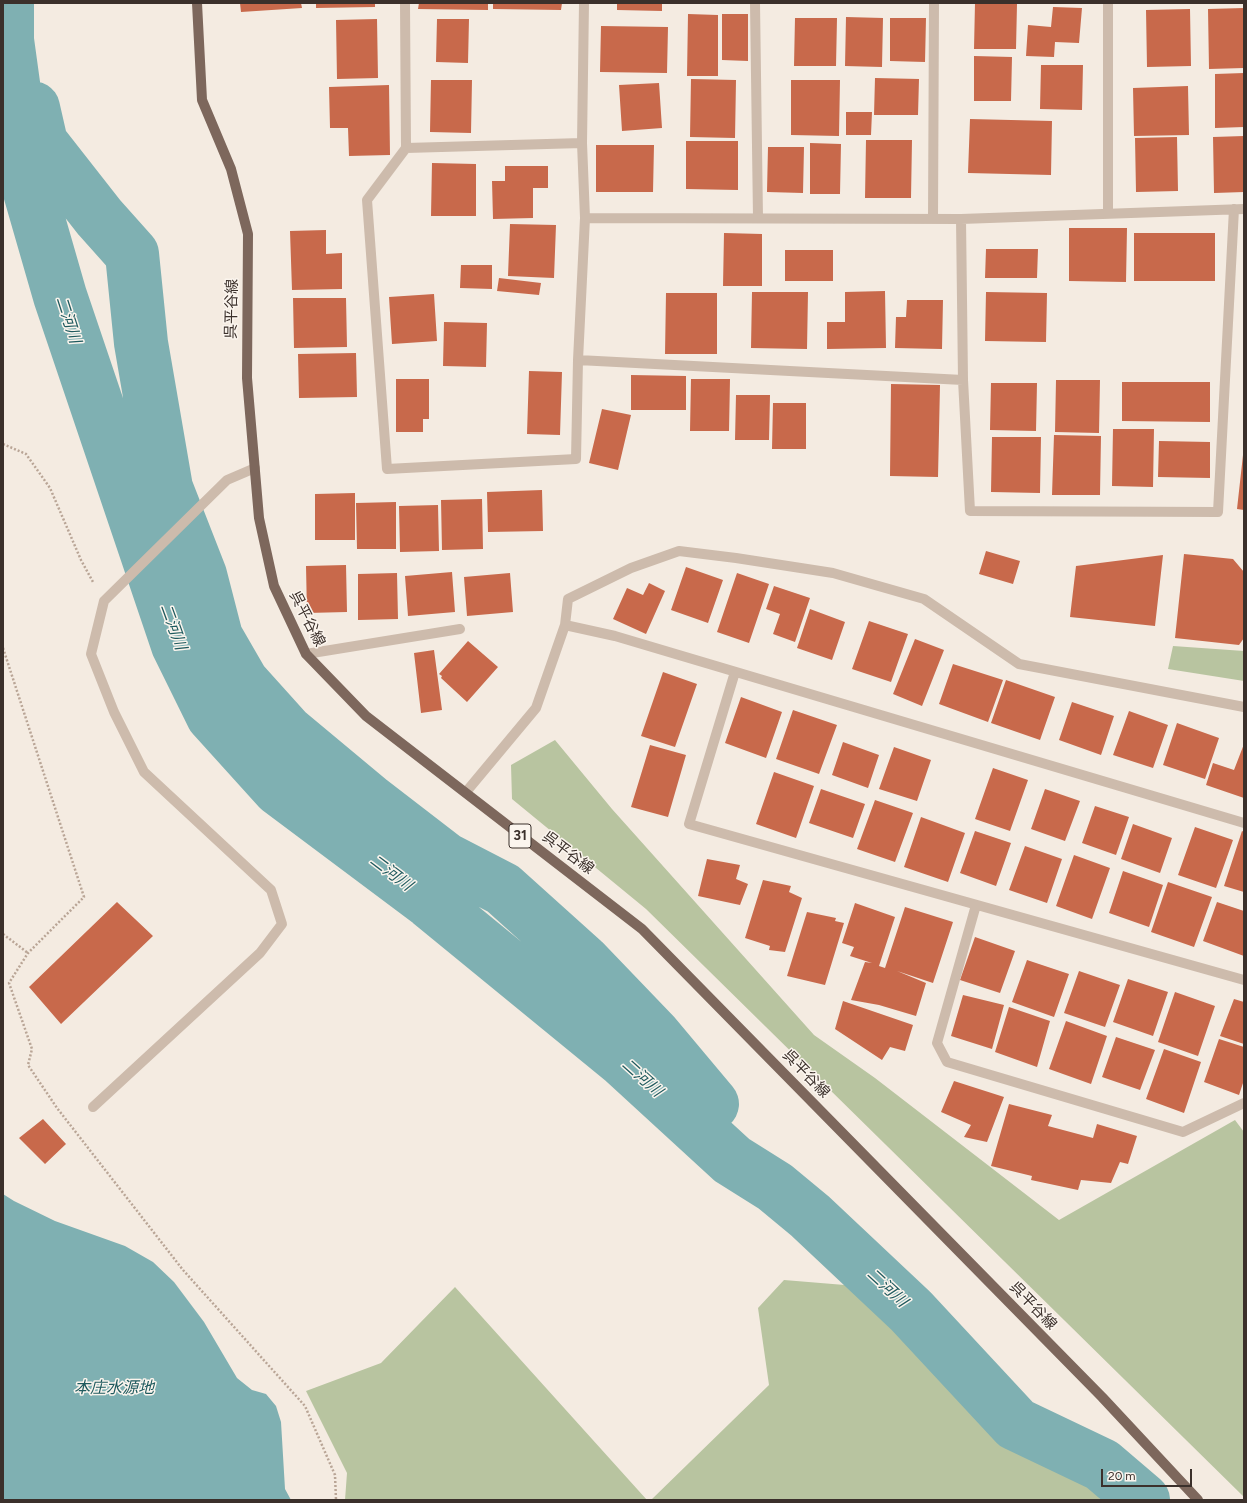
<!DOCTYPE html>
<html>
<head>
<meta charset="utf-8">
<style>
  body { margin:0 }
  #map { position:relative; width:1247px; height:1503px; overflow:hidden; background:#f4ebe1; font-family:Figtree,sans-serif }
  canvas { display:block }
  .frame { position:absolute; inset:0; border:4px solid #3b302b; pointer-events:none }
  .scale { position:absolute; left:1101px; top:1469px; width:91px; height:18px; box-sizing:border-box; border:2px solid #3b302b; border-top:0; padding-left:5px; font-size:12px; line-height:14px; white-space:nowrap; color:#3b302b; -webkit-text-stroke:3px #fbf5ee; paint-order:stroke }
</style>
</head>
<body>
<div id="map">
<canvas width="1247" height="1503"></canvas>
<div class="frame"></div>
<div class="scale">20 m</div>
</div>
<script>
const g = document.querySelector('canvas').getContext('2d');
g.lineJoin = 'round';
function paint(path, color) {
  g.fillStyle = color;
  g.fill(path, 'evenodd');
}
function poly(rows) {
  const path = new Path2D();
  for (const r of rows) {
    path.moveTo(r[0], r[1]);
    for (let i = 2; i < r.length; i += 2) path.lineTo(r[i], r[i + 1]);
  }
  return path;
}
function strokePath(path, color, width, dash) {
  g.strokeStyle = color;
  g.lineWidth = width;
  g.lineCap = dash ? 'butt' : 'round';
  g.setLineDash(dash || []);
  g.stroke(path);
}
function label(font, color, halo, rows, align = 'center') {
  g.font = font + ' Figtree,"Noto Sans JP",sans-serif';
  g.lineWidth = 3;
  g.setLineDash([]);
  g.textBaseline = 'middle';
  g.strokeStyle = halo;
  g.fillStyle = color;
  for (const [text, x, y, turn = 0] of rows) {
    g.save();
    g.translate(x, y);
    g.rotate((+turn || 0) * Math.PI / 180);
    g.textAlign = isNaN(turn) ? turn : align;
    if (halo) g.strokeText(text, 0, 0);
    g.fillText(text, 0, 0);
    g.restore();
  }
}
paint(poly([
  [1173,646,1244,651,1244,681,1168,669],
  [555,740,612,809,814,1035,875,1078,1059,1220,1235,1120,1244,1132,1244,1497,646,909,512,799,511,765],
  [784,1280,869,1287,1009,1446,1078,1469,1101,1500,651,1500,769,1385,758,1308],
  [455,1287,647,1500,345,1500,347,1473,306,1391,381,1363]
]), '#b8c4a0');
paint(poly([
  [3,1194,14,1201,55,1221,125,1246,153,1262,174,1282,204,1322,237,1378,252,1390,266,1394,276,1406,281,1422,285,1489,291,1500,3,1500]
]), '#7fb0b2');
strokePath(poly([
  [7,3,7,40,26,178,60,296,178,645,213,716,279,789,430,902,623,1060,732,1160,775,1187,810,1216,911,1311,1016,1424,1102,1465,1143,1500],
  [33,108,41,143,99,217,132,254,141,343,166,488,200,575,216,637,242,682,287,732,371,802,445,859,503,889,583,961,655,1036,712,1104]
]), '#7fb0b2', 54);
paint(poly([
  [240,3,301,3,302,8,241,12],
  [316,3,375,3,375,7,316,8],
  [419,3,488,3,488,10,418,9],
  [493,3,562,3,561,10,493,9],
  [617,3,662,3,662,11,617,10],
  [975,3,1017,4,1016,49,974,49],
  [1053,7,1082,8,1079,43,1055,42,1054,57,1026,56,1028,25,1051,27],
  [1244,8,1244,68,1209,69,1208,9],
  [1190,9,1191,66,1147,67,1146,10],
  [688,14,718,15,718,76,687,76],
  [722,14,748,14,748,61,722,60],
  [846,17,883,18,882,67,845,66],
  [795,18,837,18,836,66,794,66],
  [890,18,926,18,925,62,890,61],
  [377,19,378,78,337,79,336,20],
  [437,19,469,19,468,63,436,62],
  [601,26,668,27,667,73,600,72],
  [974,56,1012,57,1011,101,974,101],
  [1041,65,1083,65,1082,110,1040,109],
  [1244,73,1244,127,1215,128,1215,74],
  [875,78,919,79,918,115,874,115],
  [691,79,736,80,735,138,690,137],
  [431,80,472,80,471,133,430,132],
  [791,80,840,80,839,136,791,135],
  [659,83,662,128,622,131,619,85],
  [389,85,390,155,349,156,348,128,330,128,329,87],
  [1188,86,1189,135,1134,136,1133,88],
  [846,112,872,112,871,135,846,135],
  [970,119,1052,121,1051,175,968,173],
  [1244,136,1244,192,1214,193,1213,137],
  [1177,137,1178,191,1136,192,1135,138],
  [866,140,912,140,911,198,865,198],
  [686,141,738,141,738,190,686,189],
  [810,143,841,144,840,194,810,194],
  [596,145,654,145,653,192,596,192],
  [768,147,804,147,803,193,767,192],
  [432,163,476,164,476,216,431,216],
  [505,166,548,166,548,188,533,188,533,218,493,219,492,181,505,181],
  [510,224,556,225,554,278,508,276],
  [1069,228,1127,228,1126,282,1069,281],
  [326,230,326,254,342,253,342,289,292,290,290,231],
  [724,233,762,234,762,286,723,286],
  [1134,233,1215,233,1215,281,1134,281],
  [986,249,1038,249,1037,278,985,278],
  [785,250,833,250,833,281,785,281],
  [461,265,492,265,492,289,460,288],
  [499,278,541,283,539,295,497,291],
  [885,291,886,348,827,349,827,322,845,322,845,292],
  [752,292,808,292,807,349,751,348],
  [986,292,1047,293,1046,342,985,341],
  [666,293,717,293,717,354,665,354],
  [434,294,437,341,392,344,389,297],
  [293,298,346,298,347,347,294,348],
  [907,300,943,300,942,349,895,348,896,317,906,317],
  [444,322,487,323,486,367,443,366],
  [356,353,357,397,299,398,298,354],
  [529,371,562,372,560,435,527,434],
  [631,375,686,376,686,410,631,410],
  [396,379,429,379,429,419,423,419,423,432,396,432],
  [691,379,730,379,729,431,690,431],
  [1056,380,1100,380,1099,433,1055,432],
  [1122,382,1210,382,1210,422,1122,421],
  [991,383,1037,383,1036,431,990,430],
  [891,384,940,385,938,477,890,476],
  [736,395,770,395,769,440,735,440],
  [773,403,806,403,806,449,772,449],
  [602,409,631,415,618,470,589,463],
  [1113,429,1154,429,1153,487,1112,486],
  [1054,435,1101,436,1100,495,1052,495],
  [992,437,1041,437,1040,493,991,492],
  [1159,441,1210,442,1210,478,1158,477],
  [1243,455,1244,455,1244,510,1237,509],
  [542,490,543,531,488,532,487,492],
  [355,493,355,540,315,540,315,494],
  [482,499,483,549,442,550,441,500],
  [396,502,396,549,357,549,356,503],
  [438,505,439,551,400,552,399,506],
  [986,551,1020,561,1013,584,979,574],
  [1184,554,1233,559,1244,572,1244,638,1239,645,1175,638],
  [1163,555,1155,626,1070,617,1076,566],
  [346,565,347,612,307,613,306,566],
  [686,567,723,580,708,623,671,610],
  [452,572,455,612,408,616,405,576],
  [397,573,398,619,358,620,358,574],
  [510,573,513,612,467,616,464,577],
  [737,573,769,584,749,643,717,632],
  [649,583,665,591,646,634,613,619,627,588,643,595],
  [774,586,810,598,795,642,773,634,780,614,766,609],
  [810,609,845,622,832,660,797,648],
  [869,621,908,634,891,682,852,669],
  [915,639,944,650,922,706,893,694],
  [468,641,498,667,467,702,441,678,442,676,439,674],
  [434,650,442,710,421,713,414,653],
  [953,664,1003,680,988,722,939,704],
  [663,672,697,684,675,747,641,736],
  [1006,680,1055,697,1040,740,991,723],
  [741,697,782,712,766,758,725,743],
  [1072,702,1114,716,1101,755,1059,740],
  [793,710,837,725,819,774,776,759],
  [1129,711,1168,725,1153,768,1113,755],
  [1177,723,1219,738,1205,779,1163,765],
  [843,742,879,755,868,788,832,775],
  [1244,744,1244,798,1206,785,1213,763,1234,770],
  [650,745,686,755,668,817,631,807],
  [894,747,931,760,917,801,879,789],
  [993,768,1028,780,1010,831,975,819],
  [774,772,814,786,796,838,756,824],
  [821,789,865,804,853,838,809,823],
  [1045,789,1080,801,1065,841,1031,829],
  [875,800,913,813,895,862,857,849],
  [1095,806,1129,817,1116,855,1082,843],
  [921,817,965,833,948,882,904,867],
  [1133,824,1172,838,1160,873,1121,859],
  [1195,827,1233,840,1216,888,1178,875],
  [975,831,1011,843,996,886,960,873],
  [1242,831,1244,832,1244,892,1224,886],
  [1025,846,1062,859,1047,903,1009,890],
  [1074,855,1110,868,1092,919,1056,906],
  [707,859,740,865,736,879,748,884,740,905,698,896],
  [1123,871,1163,885,1149,927,1109,913],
  [763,880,791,886,789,892,802,898,785,952,769,950,770,946,745,938],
  [1168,882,1212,897,1194,947,1151,932],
  [117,902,153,936,61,1024,29,987],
  [1217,902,1244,911,1244,956,1203,941],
  [855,903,895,917,879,966,885,968,905,907,953,922,933,983,897,971,926,983,916,1016,879,1005,851,1000,865,962,872,963,850,956,854,947,842,943],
  [807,912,836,918,835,921,844,923,825,985,787,976],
  [975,937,1015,951,1000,993,960,980],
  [1027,960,1069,974,1054,1017,1012,1002],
  [1079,971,1120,985,1105,1027,1064,1013],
  [1128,979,1168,992,1153,1036,1113,1022],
  [1175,992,1215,1006,1198,1056,1158,1042],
  [963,995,1004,1005,992,1049,951,1036],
  [1234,999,1244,1002,1244,1044,1220,1036],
  [843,1001,913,1025,905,1051,890,1047,882,1060,835,1029],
  [1009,1007,1050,1021,1037,1067,995,1052],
  [1066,1021,1107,1036,1091,1084,1049,1069],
  [1116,1037,1155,1050,1140,1090,1102,1077],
  [1219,1039,1244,1047,1244,1080,1239,1095,1204,1082],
  [1164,1049,1201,1062,1184,1113,1146,1099],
  [954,1081,1004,1097,987,1142,964,1137,971,1125,941,1112],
  [1009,1104,1052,1115,1048,1126,1093,1138,1097,1124,1137,1136,1128,1164,1120,1162,1111,1183,1081,1180,1078,1190,1031,1180,1032,1176,991,1166],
  [43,1119,66,1144,45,1164,19,1138]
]), '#c8694b');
strokePath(poly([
  [3,444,26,454,50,488,81,560,93,582],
  [3,648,84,897,28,953,9,983,32,1049,28,1065,57,1108,183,1270,305,1406,335,1475,336,1500],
  [3,934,28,953]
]), '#b9a596', 2.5, [2, 2]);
strokePath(poly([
  [306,654,460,629],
  [93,1107,260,953,282,924,271,890,144,772,114,712,91,654,104,601,227,480,255,468]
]), '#cdbbac', 10);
strokePath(poly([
  [405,3,406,148,582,143],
  [584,3,582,143,585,218,578,360,963,380],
  [755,3,758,218],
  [406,148,367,200,387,469,576,459,578,360],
  [1108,213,1108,3],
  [585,218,961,219,1244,209],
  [933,218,934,3],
  [961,219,963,380,970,511,1218,512,1234,209],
  [565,625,615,636,1244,823],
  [735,672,689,824,1244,980],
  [466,792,536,708,565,625,568,599,631,568,679,551,736,558,833,573,924,599,1019,664,1244,707],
  [976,905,937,1043,947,1062,1183,1132,1244,1103]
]), '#cdbbac', 10);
strokePath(poly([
  [197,3,202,100,231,169,248,234,247,378,259,518,274,586,306,654,366,716,642,929,1102,1397,1198,1500]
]), '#7d675c', 10);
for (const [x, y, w] of [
  [520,836,22]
]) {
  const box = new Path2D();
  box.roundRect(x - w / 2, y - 12, w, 24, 3);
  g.fillStyle = '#fbf5ee';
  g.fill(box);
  strokePath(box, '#3b302b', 1);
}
label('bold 14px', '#3b302b', null, [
  ["31",520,836]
]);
label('15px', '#3b302b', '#fbf5ee', [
  ["呉平谷線",232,309,-89],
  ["呉平谷線",307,619,63],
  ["呉平谷線",568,853,37],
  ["呉平谷線",806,1074,46],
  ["呉平谷線",1033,1306,46]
]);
label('italic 16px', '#1f5a5e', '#fbf5ee', [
  ["二河川",68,320,72],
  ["二河川",173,627,70],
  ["二河川",391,873,37],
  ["二河川",642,1078,42],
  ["二河川",887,1288,43],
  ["本庄水源地",114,1388]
]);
</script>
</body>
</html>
